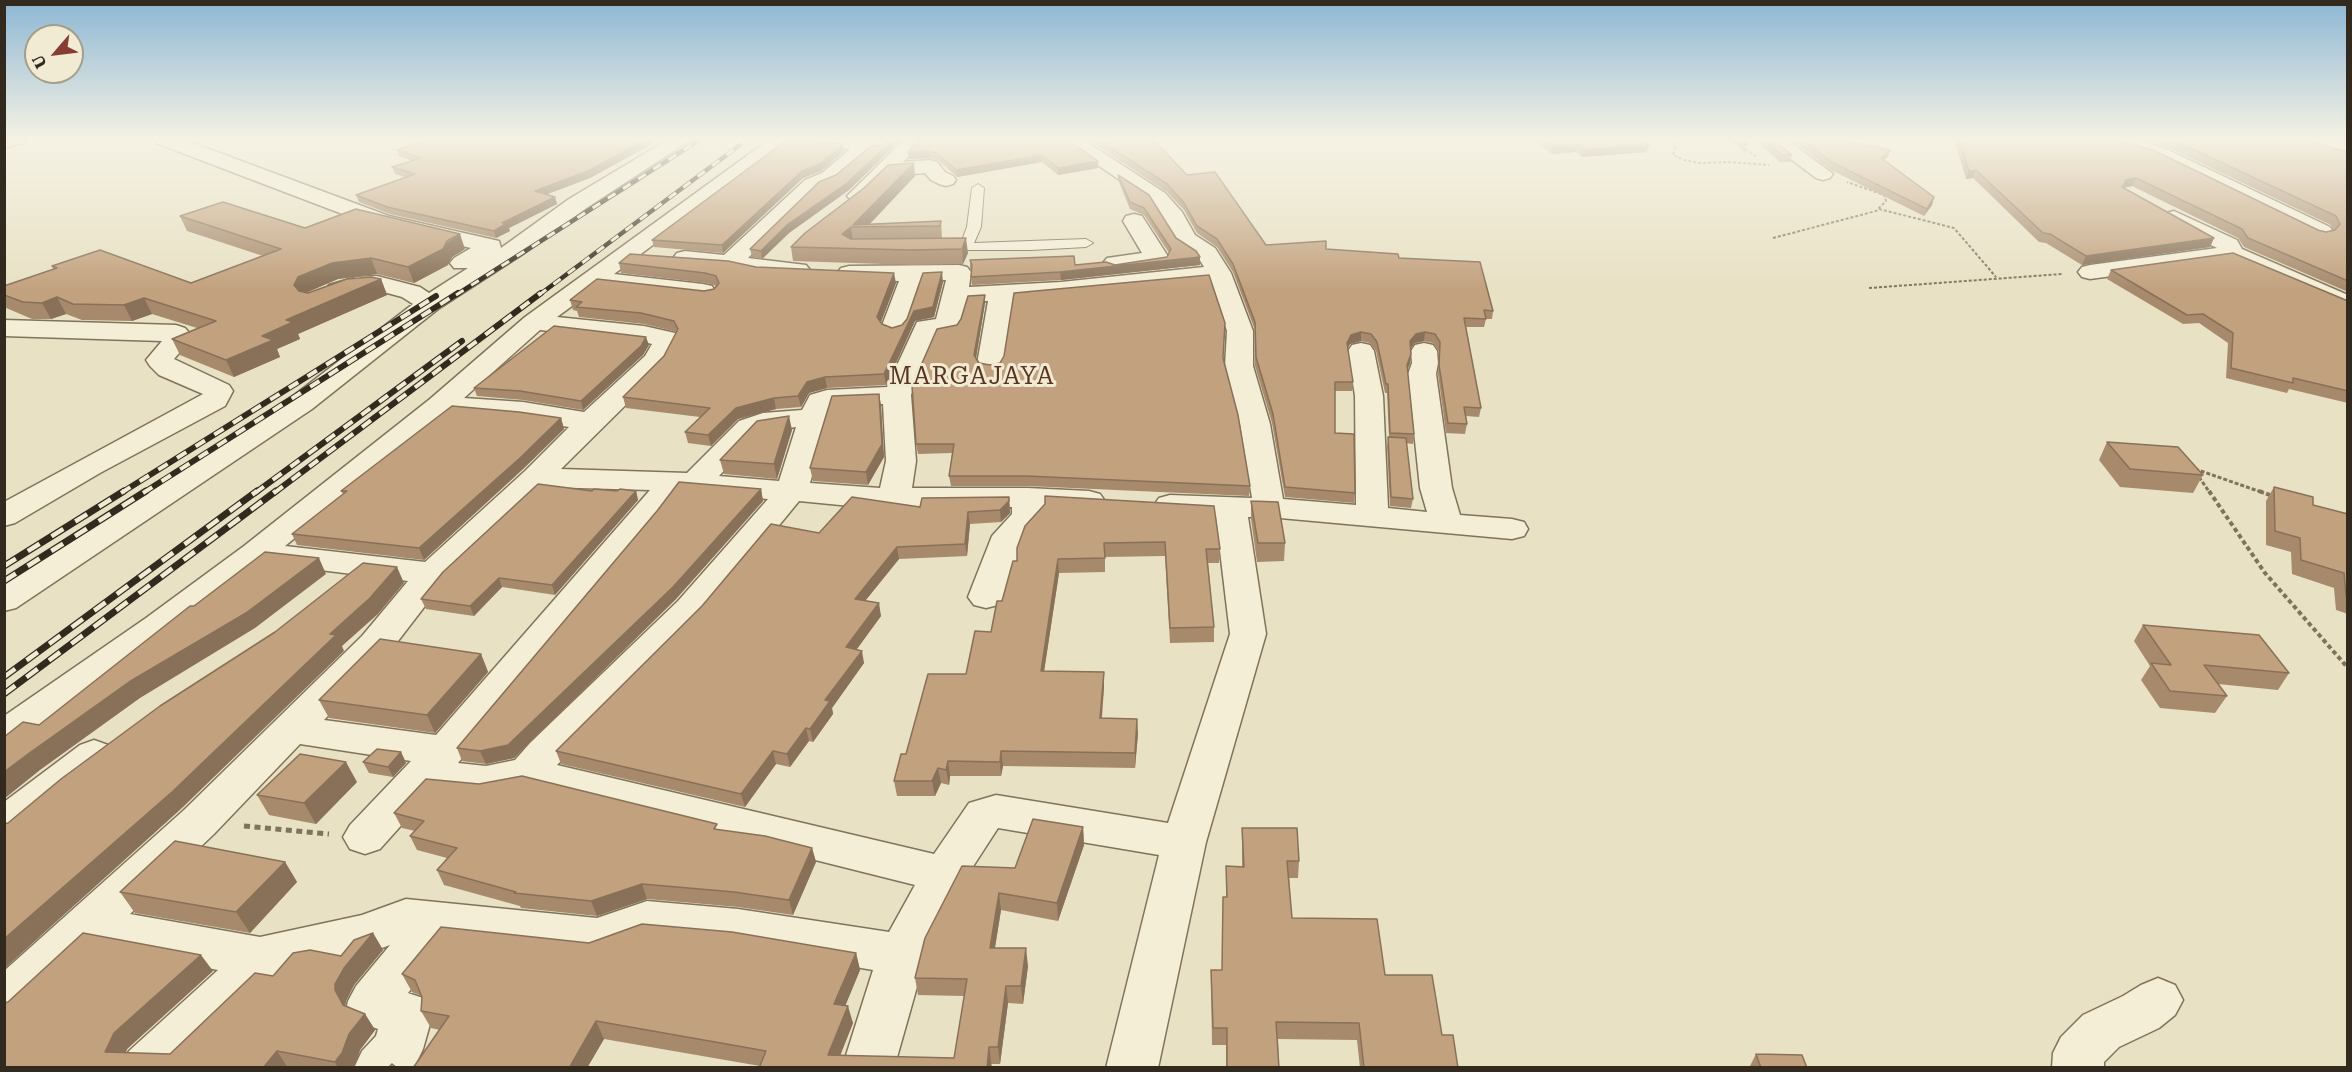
<!DOCTYPE html>
<html>
<head>
<meta charset="utf-8">
<style>
  body { margin:0 }
  #map { position:relative; width:2352px; height:1072px; overflow:hidden; background:#e8e1c4; font-family:"Roboto Serif",serif }
  canvas { display:block }
  .frame { position:absolute; inset:0; border:6px solid #322a1f; pointer-events:none }
  .north { position:absolute; left:24px; top:24px; width:60px; height:60px; box-sizing:border-box; background:#f0ebd2; border:2px solid #a49e8a; border-radius:50%; rotate:242deg; font-size:16px; font-weight:700; line-height:24px; text-align:center; color:#322a1f }
  .north::after { content:''; display:block; margin:auto; width:21px; height:27px; background:#883c34; clip-path:polygon(50% 0,100% 100%,50% 72%,0 100%) }
</style>
</head>
<body>
<div id="map">
<canvas width="2352" height="1072"></canvas>
<div class="frame"></div>
<div class="north">U</div>
</div>
<script>
const g = document.querySelector('canvas').getContext('2d');
g.lineJoin = 'round';
function poly(rows) {
  const path = new Path2D();
  for (const r of rows) {
    path.moveTo(r[0], r[1]);
    for (let i = 2; i < r.length; i += 2) path.lineTo(r[i], r[i + 1]);
  }
  return path;
}
function strokePath(path, color, width, dash) {
  g.strokeStyle = color;
  g.lineWidth = width;
  g.lineCap = dash ? 'butt' : 'round';
  g.setLineDash(dash || []);
  g.stroke(path);
}
function paint(path, color) {
  g.fillStyle = color;
  g.fill(path, 'evenodd');
}
function label(font, color, halo, rows, align = 'center') {
  g.font = font + ' "Roboto Serif",serif';
  g.lineWidth = 6;
  g.setLineDash([]);
  g.textBaseline = 'middle';
  g.strokeStyle = halo;
  g.fillStyle = color;
  for (const [text, x, y, turn = 0] of rows) {
    g.save();
    g.translate(x, y);
    g.rotate((+turn || 0) * Math.PI / 180);
    g.textAlign = isNaN(turn) ? turn : align;
    if (halo) g.strokeText(text, 0, 0);
    g.fillText(text, 0, 0);
    g.restore();
  }
}
const service = poly([
  [978,184,984,188,981,227,974,243,1086,239,1093,243,1086,247,1031,250,935,250,933,247,935,244,961,243,967,227,972,188,978,184]
]);
const minor = poly([
  [4,139,26,139,24,143,4,148,4,139],
  [154,139,182,139,389,216,499,241,501,248,569,199,669,139,692,139,585,209,523,254,438,309,312,409,16,608,4,611,4,584,292,397,413,304,402,297,376,290,359,291,338,297,329,295,326,290,329,285,357,277,377,276,420,287,429,293,468,268,454,268,450,263,454,258,471,248,374,226,156,143,154,139],
  [770,139,870,139,886,142,889,146,886,150,871,151,836,181,819,188,748,258,806,265,810,270,806,275,798,277,685,265,677,263,673,258,677,253,685,251,724,255,805,180,822,173,850,149,800,145,792,141,614,274,703,284,712,286,715,291,712,296,703,298,598,287,557,317,644,326,675,333,679,339,665,366,561,469,687,473,739,421,763,413,802,410,810,395,827,390,887,387,917,322,936,319,946,280,923,281,907,328,903,333,894,336,885,333,881,328,899,281,849,280,841,278,837,273,841,268,849,266,959,265,967,267,971,272,969,287,1061,282,1204,267,1198,257,1178,244,1164,219,1151,201,1059,139,1082,139,1165,193,1182,212,1195,235,1215,248,1231,273,1253,331,1253,366,1270,424,1283,499,1356,505,1355,396,1348,351,1352,345,1361,343,1370,345,1374,351,1383,396,1388,508,1427,512,1420,488,1408,374,1412,363,1411,351,1415,345,1424,343,1433,345,1437,351,1438,363,1436,374,1452,488,1460,515,1512,519,1524,522,1528,529,1524,536,1512,539,1269,517,1248,517,1266,634,1206,842,1158,1068,1106,1068,1159,855,998,828,961,885,926,955,894,1068,842,1068,873,970,738,947,648,939,597,958,449,942,408,993,423,998,430,1014,430,1024,423,1049,414,1068,354,1068,362,1051,376,1036,378,1029,355,1021,347,1006,348,1001,356,986,390,945,366,954,275,974,270,983,183,1068,121,1068,129,1051,218,970,95,947,21,1017,4,1023,4,971,184,810,362,636,408,581,264,563,172,634,18,746,4,750,4,716,146,618,244,546,430,399,525,317,770,139],
  [1210,281,1227,331,1225,366,1240,424,1252,498,1170,495,1159,498,1154,505,1159,512,1170,515,1216,517,1230,634,1168,823,996,795,969,803,934,854,557,765,704,617,799,501,871,508,1012,507,1012,514,992,536,968,597,974,605,986,608,998,605,1004,597,1024,539,1044,516,1044,508,1089,511,1100,508,1105,501,1100,494,1089,491,1027,488,912,488,916,461,911,395,936,335,956,332,960,327,967,302,988,301,977,364,980,370,990,372,1000,370,1003,364,1013,299,1210,281],
  [540,330,644,342,652,344,645,356,584,412,523,402,464,398,540,330],
  [883,404,886,461,880,488,810,483,832,406,883,404],
  [446,414,523,420,569,427,525,471,425,562,285,546,446,414],
  [796,427,779,481,719,476,759,433,796,427],
  [544,487,650,490,436,735,324,720,388,654,445,580,544,487],
  [681,491,768,499,678,601,530,743,515,760,486,766,458,763,659,521,681,491],
  [300,744,411,761,350,825,343,837,350,849,365,854,380,849,432,791,486,796,528,788,915,885,889,932,738,909,647,901,597,918,406,899,362,915,260,937,130,914,214,834,300,744],
  [905,139,925,139,903,162,930,160,937,162,945,172,953,176,956,180,953,184,946,186,939,184,931,180,925,173,890,176,865,200,858,202,851,200,847,196,851,192,905,139],
  [1764,139,1786,139,1833,174,1830,178,1823,180,1816,178,1764,139],
  [2101,139,2133,139,2164,148,2330,227,2333,232,2330,237,2322,239,2314,237,2150,156,2103,143,2101,139],
  [2174,211,2237,240,2242,249,2348,295,2348,311,2229,260,2090,279,2082,277,2078,272,2082,267,2090,265,2217,248,2166,223,2163,218,2166,213,2174,211],
  [1134,214,1142,216,1169,258,1165,263,1157,265,1115,270,1107,268,1103,263,1107,258,1142,253,1123,221,1126,216,1134,214],
  [4,320,176,325,185,328,193,337,174,359,229,385,233,391,225,406,100,473,15,523,4,526,4,502,203,394,159,375,150,366,146,360,162,341,4,336,4,320],
  [94,740,108,745,114,755,108,765,19,838,4,842,4,802,80,745,94,740],
  [2158,978,2175,985,2183,1000,2175,1015,2159,1028,2119,1047,2104,1062,2104,1068,2052,1068,2053,1053,2061,1037,2083,1015,2123,996,2141,985,2158,978]
]);
strokePath(service, '#80735c', 2);
strokePath(minor, '#80735c', 3);
strokePath(poly([
  [1665,139,1676,144,1673,155,1684,160,1700,163,1728,162,1769,165],
  [1728,139,1756,156],
  [1879,209,1954,228,1996,277],
  [1773,238,1876,211,1886,201,1884,195,1847,182],
  [1869,288,2062,274]
]), '#80735c', 2, [3, 2]);
strokePath(poly([
  [2195,469,2264,493],
  [2199,477,2210,493]
]), '#80735c', 3, [4, 2]);
strokePath(poly([
  [2209,491,2265,573,2348,668],
  [2259,491,2273,496]
]), '#80735c', 4, [4.5, 3]);
strokePath(poly([
  [244,826,329,834]
]), '#80735c', 5, [6, 4.5]);
paint(service, '#f4eed6');
paint(minor, '#f4eed6');
const railFar2 = poly([
  [456,295,701,139],
  [539,295,748,139]
]);
const railFar1 = poly([
  [121,493,436,296],
  [143,493,458,293],
  [255,493,462,341],
  [274,493,541,293]
]);
const rail = poly([
  [4,566,124,491],
  [4,581,146,491],
  [4,677,257,491],
  [4,694,276,491]
]);
strokePath(railFar2, '#322a1f', 4.5);
strokePath(railFar1, '#322a1f', 6);
strokePath(rail, '#322a1f', 7);
strokePath(railFar2, '#f0ebd2', 3, [9]);
strokePath(railFar1, '#f0ebd2', 4, [11]);
strokePath(rail, '#f0ebd2', 4.5, [14]);
paint(poly([
  [429,139,656,139,654,140,654,143,590,178,547,194,555,197,557,204,509,228,510,231,496,238,390,214,359,202,356,195,405,177,395,174,392,167,412,161,399,156,397,150],
  [884,139,902,139,849,190,789,233,762,259,752,257,750,249,836,175,885,145,888,142,886,140],
  [920,139,1098,161,1098,168,1058,175,1042,162,957,177,938,160,930,158,909,159,908,152],
  [1087,139,1153,139,1187,175,1266,245,1326,249,1399,258,1493,311,1492,319,1486,319,1484,327,1466,327,1481,408,1479,417,1466,416,1467,424,1465,434,1446,433,1438,374,1439,351,1433,343,1424,341,1415,343,1410,348,1410,363,1407,370,1414,434,1413,444,1406,443,1413,499,1411,508,1390,506,1387,446,1389,437,1387,393,1385,393,1376,351,1370,343,1361,341,1350,344,1347,348,1353,382,1352,391,1335,391,1335,433,1355,493,1354,503,1285,497,1272,423,1255,366,1255,330,1233,272,1217,247,1197,233,1184,210,1167,192],
  [1533,139,1641,139,1647,152,1582,157,1576,152,1552,154],
  [1731,139,1747,139,1745,152],
  [1754,139,1772,139,1792,155,1790,162,1780,162],
  [1790,139,1838,139,1888,157,1884,160,1934,197,1932,205,1924,216,1831,170],
  [1954,139,2113,139,2318,230,2326,232,2334,231,2331,225,2165,146,2142,139,2303,139,2348,152,2348,292,2244,247,2238,238,2132,186,2124,188,2214,238,2210,247,2082,265,2046,243,2039,242,1973,178,1966,179],
  [799,141,844,151,821,171,803,178,723,253,654,247,652,240],
  [1118,175,1200,265,1061,280,972,285,971,277,972,270,970,268,970,260,1075,265,1115,265,1167,257,1169,253,1144,215,1130,209,1119,182],
  [915,176,869,224,941,221,942,239,968,253,963,264,913,265,793,261,791,247],
  [180,216,305,228,465,249,452,257,448,265,414,283,377,274,338,279,306,293,308,293,381,279,387,295,298,334,300,339,277,349,280,357,234,377,180,355,172,339,197,328,152,314,132,321,82,320,66,314,51,319,32,319,4,307,4,286,53,269,52,266,191,283,263,256,187,231],
  [619,263,756,267,896,283,881,322,882,324,892,328,902,325,943,282,934,317,915,321,886,385,827,388,809,393,801,407,776,409,738,419,711,446,688,443,685,432,700,417,626,408,623,397,664,356,677,332,644,324,579,317,577,311,573,310,570,300,704,291,714,289,717,286,707,283,621,273],
  [2111,270,2348,301,2348,403,2289,389,2287,393,2226,378,2228,343,2199,323,2183,324,2107,279],
  [985,295,985,303,976,358,979,363,990,365,1223,359,1250,486,1249,496,1027,486,951,486,949,476,952,453,918,454,916,444,957,325],
  [649,345,643,355,583,410,523,400,477,396,474,388],
  [879,394,881,406,884,457,868,485,813,481,810,468],
  [561,418,564,429,523,469,424,560,297,545,292,534,343,494,341,491],
  [792,430,777,479,724,474,720,460],
  [2107,442,2203,475,2193,493,2120,487,2099,460],
  [2274,487,2313,505,2348,514,2348,614,2336,610,2334,588,2292,574,2291,552,2266,545,2266,501],
  [761,489,763,501,676,599,514,758,486,764,462,761,457,748],
  [592,491,636,491,638,500,555,595,502,587,474,616,426,609,421,599],
  [1009,497,1010,513,1001,522,970,524,967,556,899,559,865,601,881,616,856,650,864,663,832,708,833,714,813,742,809,741,790,767,776,764,745,807,561,764,556,751,819,533,920,507],
  [1251,501,1285,543,1284,561,1257,562,1251,519],
  [1045,504,1220,549,1219,563,1208,563,1214,627,1214,642,1170,643,1165,556,1105,557,1105,572,1059,573,1044,671,1104,672,1104,687,1102,718,1138,733,1135,768,1003,766,1001,776,950,776,949,785,941,783,935,796,897,796,894,781,906,754,966,674,991,632,1017,561],
  [2143,625,2289,673,2278,690,2218,684,2227,696,2215,713,2160,708,2141,680,2150,666,2134,641],
  [481,654,488,672,435,733,329,718,319,700],
  [401,752,406,763,393,777,369,773,363,762],
  [357,782,316,824,269,815,257,795],
  [394,813,719,830,812,848,816,862,793,915,738,907,647,899,597,916,521,908,520,906,444,885,437,870,447,858,417,850,410,836,415,831,402,828],
  [1083,827,1084,845,1058,921,1001,910,995,948,1028,966,1023,1004,1008,1003,1000,1064,760,1066,604,1039,587,1068,413,1068,440,1030,431,1028,421,1011,422,996,412,992,402,974,589,943,856,953,860,970,845,1006,853,1023,840,1056,954,1058,964,996,918,995,915,978,1015,868],
  [1242,828,1299,861,1298,878,1289,878,1292,918,1385,975,1442,1035,1458,1068,1360,1068,1357,1040,1278,1039,1279,1068,1226,1068,1226,1045,1212,1045,1211,970,1222,970,1226,897,1226,866,1242,867],
  [285,862,297,882,250,933,135,913,120,892],
  [373,933,383,950,354,985,346,1001,345,1006,365,1014,375,1030,360,1050,354,1068,4,1068,213,971,127,1049,126,1053,170,1054,273,976,341,956],
  [1756,1054,1761,1068,1749,1068]
]), '#a78a6c');
paint(poly([
  [647,139,656,139,654,140,654,143,590,178,537,198,535,191],
  [894,139,902,139,849,190,789,233,762,259,761,251,787,225],
  [843,144,844,151,821,171,803,178,723,253,722,245,802,171],
  [1577,145,1576,152,1552,154,1553,147],
  [1649,145,1647,152,1582,157,1583,150],
  [1890,150,1888,157,1878,165,1881,158],
  [929,151,930,158,909,159,908,152],
  [1042,155,1042,162,957,177,956,170],
  [1098,161,1098,168,1058,175,1058,168],
  [914,163,915,176,867,227,853,225],
  [1976,170,1973,178,1966,179,1969,171],
  [2136,178,2132,186,2122,188,2118,196,2126,180],
  [555,197,557,204,509,228,510,231,496,238,494,231,502,223],
  [1934,197,1932,205,1924,216,1927,209],
  [851,227,853,241,842,234],
  [460,234,465,249,452,257,448,265,414,283,408,267],
  [966,238,968,253,963,264,962,249],
  [2214,238,2210,247,2082,265,2086,256],
  [1200,257,1200,265,1061,280,1060,272],
  [371,258,377,274,338,279,305,293,301,301,294,285,298,277,332,263],
  [942,272,943,282,934,317,915,321,886,385,884,374,914,311],
  [894,273,896,283,879,327,877,317],
  [381,279,387,295,298,334,300,339,277,349,280,357,234,377,226,360,286,320],
  [985,295,985,303,975,364,974,355],
  [57,297,66,314,51,319,42,303],
  [144,298,152,314,132,321,124,305],
  [1361,332,1361,341,1350,344,1346,351,1347,343,1351,335],
  [1425,332,1424,341,1415,343,1409,350,1410,341,1416,334],
  [646,337,649,345,643,355,583,410,581,401],
  [1411,354,1410,363,1406,374,1407,365],
  [825,377,827,388,809,393,801,407,798,396,807,382],
  [879,394,881,406,884,457,868,485,866,472],
  [774,398,776,409,738,419,711,446,708,435,736,408],
  [789,416,792,430,777,479,774,464],
  [561,418,564,429,523,469,424,560,419,548],
  [761,489,763,501,676,599,514,758,486,764,480,751],
  [636,491,638,500,555,595,552,585],
  [1009,497,1010,513,1001,522,1000,510],
  [968,512,970,524,967,556,965,544],
  [897,547,899,559,857,611,855,599],
  [319,558,326,574,255,628,140,698,40,770,4,799,4,772,28,754,129,682],
  [1058,559,1059,573,1042,685,1041,671],
  [397,567,404,583,378,614,342,646,344,651,182,808,4,969,4,939,330,634],
  [499,578,502,587,474,616,470,606],
  [879,603,881,616,849,660,846,647],
  [862,651,864,663,832,708,833,714,813,742,810,729,825,700],
  [481,654,488,672,435,733,427,715],
  [1104,672,1104,687,1100,733,1100,718],
  [1137,719,1138,733,1135,768,1135,753],
  [806,728,809,741,790,767,787,754],
  [773,751,776,764,745,807,741,794],
  [1001,751,1003,766,1001,776,1000,762],
  [401,752,406,763,393,777,388,767],
  [948,761,950,776,949,785,946,770],
  [346,762,357,782,316,824,304,803],
  [938,768,941,783,935,796,932,781],
  [1083,827,1084,845,1058,921,1057,903],
  [812,848,816,862,793,915,789,900],
  [285,862,297,882,250,933,236,912],
  [642,884,647,899,597,916,591,901],
  [999,893,1001,910,992,965,990,948],
  [373,933,383,950,354,985,346,1001,345,1007,343,1005,335,990,335,984,344,968],
  [1026,948,1028,966,1023,1004,1021,986],
  [856,953,860,970,839,1021,834,1004],
  [201,955,213,971,127,1049,119,1068,105,1052,114,1033],
  [1006,986,1008,1003,1000,1064,998,1047],
  [848,1006,853,1023,835,1068,828,1055],
  [365,1014,375,1030,360,1050,354,1068,338,1068,335,1062,349,1034],
  [596,1021,604,1039,587,1068,569,1068],
  [989,1047,992,1068,987,1068],
  [277,1051,288,1068,263,1068]
]), '#887158');
const building = poly([
  [429,139,647,139,588,171,535,191,555,197,502,223,507,223,494,231,387,207,356,195,415,174,392,167,421,158,397,150,429,139],
  [788,139,843,144,820,164,802,171,722,245,652,240,788,139],
  [890,139,894,139,847,183,787,225,761,251,750,249,819,182,836,175,871,146,885,145,890,139],
  [920,139,1067,139,1098,161,1058,168,1042,155,956,170,937,153,929,151,908,152,920,139],
  [1097,139,1153,139,1187,175,1215,172,1266,245,1326,241,1326,249,1398,254,1399,258,1480,262,1493,311,1484,310,1486,319,1464,318,1481,408,1464,407,1467,424,1448,423,1439,365,1440,342,1435,334,1425,332,1416,334,1410,341,1411,354,1407,365,1414,434,1390,433,1388,384,1386,384,1377,342,1371,334,1361,332,1351,335,1347,343,1353,382,1335,382,1335,433,1354,434,1355,493,1285,487,1273,414,1256,357,1255,322,1233,264,1217,239,1197,226,1184,203,1167,184,1097,139],
  [1543,139,1641,139,1649,145,1583,150,1577,145,1553,147,1543,139],
  [1740,139,1747,139,1747,145,1740,139],
  [1763,139,1772,139,1792,155,1782,155,1763,139],
  [1801,139,1838,139,1890,150,1881,158,1934,197,1927,209,1833,163,1801,139],
  [1959,139,2113,139,2153,150,2318,230,2326,232,2335,230,2340,224,2336,216,2171,139,2303,139,2348,152,2348,281,2248,238,2242,229,2136,178,2126,180,2122,187,2214,238,2086,256,2050,234,2043,233,1976,170,1969,171,1959,139],
  [914,163,853,225,941,221,940,226,851,227,842,234,851,239,966,238,962,249,911,250,791,247,805,233,864,188,888,165,914,163],
  [1118,175,1149,195,1176,238,1196,251,1200,257,1060,272,971,277,972,265,970,260,1074,256,1075,265,1106,262,1115,265,1167,257,1171,249,1144,208,1130,202,1118,175],
  [223,202,305,228,356,209,460,234,447,241,443,249,408,267,371,258,332,263,298,277,294,285,299,291,308,293,347,279,371,277,381,279,286,320,293,322,262,336,273,340,226,360,172,339,216,321,144,298,124,305,73,304,57,297,42,303,23,302,4,295,4,286,57,268,52,266,100,250,191,283,281,249,180,216,223,202],
  [2233,253,2348,301,2348,391,2293,378,2293,383,2231,368,2233,333,2203,314,2187,315,2111,270,2233,253],
  [630,254,728,261,756,267,894,273,877,317,882,324,892,328,902,325,907,319,923,273,942,272,933,307,914,311,884,374,825,377,807,382,798,396,774,398,736,408,708,435,685,432,710,408,623,397,664,356,678,329,674,321,641,313,576,307,582,302,570,300,597,279,704,291,714,289,719,283,716,276,705,273,619,263,630,254],
  [1209,275,1225,323,1223,358,1238,415,1250,486,1026,476,949,476,954,444,916,444,912,386,937,329,957,325,961,319,968,296,985,295,974,355,979,363,990,365,1000,363,1004,356,1014,293,1209,275],
  [554,326,646,337,641,346,581,401,520,391,474,388,554,326],
  [879,394,882,444,866,472,810,468,832,396,879,394],
  [452,406,519,412,561,418,520,458,419,548,292,534,347,491,341,491,452,406],
  [789,416,774,464,720,460,757,421,789,416],
  [1388,437,1406,438,1413,499,1391,497,1388,437],
  [2107,442,2178,447,2203,475,2130,469,2107,442],
  [679,482,761,489,673,587,508,745,480,751,457,748,657,511,679,482],
  [538,484,592,491,594,489,617,491,620,489,636,491,552,585,499,578,470,606,421,599,443,572,538,484],
  [2274,487,2313,497,2313,505,2348,514,2348,596,2346,596,2344,573,2301,560,2300,538,2275,531,2274,487],
  [1045,496,1214,506,1220,549,1206,549,1214,627,1170,628,1165,542,1104,543,1105,558,1058,559,1041,671,1104,672,1100,718,1137,719,1135,753,1001,751,1000,762,948,761,946,770,938,768,932,781,894,781,901,754,906,754,928,674,966,674,975,631,991,632,997,601,1002,601,1013,561,1017,561,1017,548,1025,526,1045,504,1045,496],
  [852,497,920,507,922,498,1009,497,1009,501,1000,510,968,512,965,544,897,547,855,599,879,603,846,647,862,651,825,700,830,701,810,729,806,728,787,754,773,751,741,794,556,751,702,606,771,524,819,533,852,497],
  [1251,501,1278,502,1285,543,1258,543,1251,501],
  [265,552,319,558,246,613,129,682,28,754,4,772,4,737,23,722,39,725,190,606,194,606,265,552],
  [363,563,397,567,370,598,330,634,336,635,172,792,4,939,4,824,8,823,61,779,160,706,275,632,363,563],
  [2143,625,2259,635,2289,673,2204,665,2227,696,2170,691,2151,663,2171,665,2143,625],
  [380,639,481,654,427,715,319,700,380,639],
  [377,749,401,752,388,767,363,762,377,749],
  [300,754,346,762,304,803,257,795,300,754],
  [522,776,717,824,714,829,765,836,812,848,789,900,734,892,642,884,591,901,514,893,516,892,437,870,457,848,410,836,424,821,394,813,426,779,479,784,522,776],
  [1033,819,1083,827,1057,903,999,893,990,948,1026,948,1021,986,1006,986,998,1047,989,1047,987,1068,759,1068,766,1051,596,1021,569,1068,413,1068,449,1016,421,1011,422,997,415,980,402,974,441,927,589,943,642,924,732,932,856,953,834,1004,848,1006,828,1055,954,1058,967,979,915,978,925,938,962,866,1015,868,1033,819],
  [1242,828,1297,828,1299,861,1287,861,1292,918,1377,919,1385,975,1432,975,1442,1035,1453,1035,1458,1068,1364,1068,1359,1023,1276,1022,1279,1068,1227,1068,1227,1028,1213,1028,1211,970,1222,970,1223,897,1227,897,1226,866,1244,867,1242,828],
  [175,841,285,862,236,912,120,892,175,841],
  [83,933,201,955,114,1033,105,1052,170,1054,255,973,273,976,293,953,310,950,341,956,354,940,373,933,344,968,335,984,335,990,343,1005,365,1014,349,1034,342,1053,335,1062,277,1051,263,1068,4,1068,4,1003,8,1002,83,933],
  [1756,1054,1802,1055,1807,1068,1761,1068,1756,1054],
  [392,1064,397,1068,388,1068,392,1064]
]);
paint(building, '#c2a17e');
strokePath(building, '#887158', 1.5);
const sky = g.createLinearGradient(0, 0, 0, 289);
sky.addColorStop(0, '#8db7d4');
sky.addColorStop(0.48, '#f5f2e4');
sky.addColorStop(1, '#f5f2e400');
g.fillStyle = sky;
g.fillRect(0, 0, 2352, 289);
g.letterSpacing = '1.5px';
label('24px', '#5a3423', '#f0ebd2', [
  ["MARGAJAYA",972,377]
]);
g.letterSpacing = '0px';
</script>
</body>
</html>
